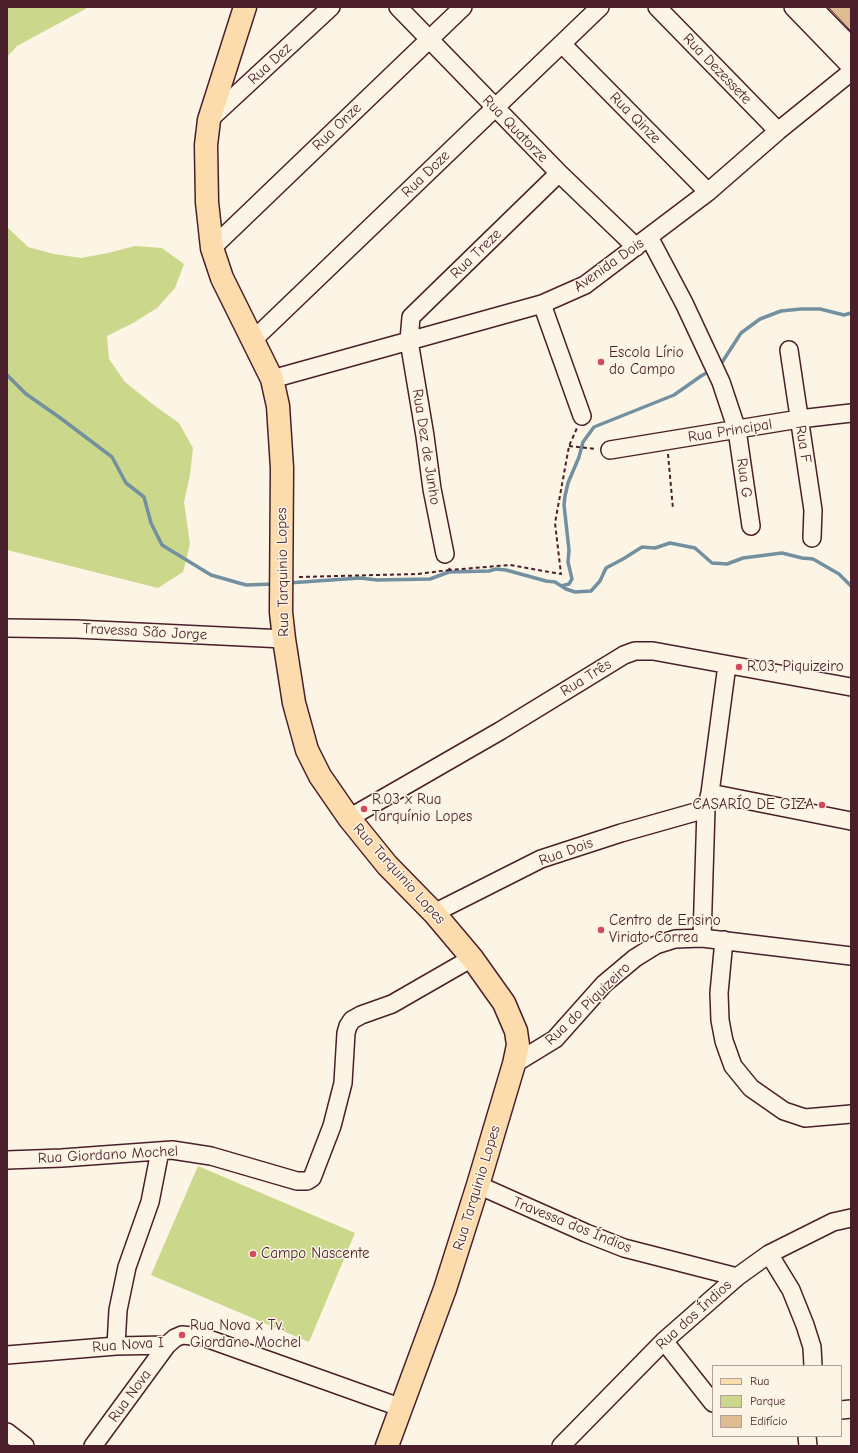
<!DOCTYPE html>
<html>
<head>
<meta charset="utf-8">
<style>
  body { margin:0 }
  #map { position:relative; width:858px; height:1453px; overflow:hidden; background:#fcf5e5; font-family:"Comic Neue",sans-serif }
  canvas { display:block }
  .frame { position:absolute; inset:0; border:8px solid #4a1f2b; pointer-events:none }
  .legend { position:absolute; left:712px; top:1365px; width:130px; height:72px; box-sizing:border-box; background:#fcf5e5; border:1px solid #b59f9b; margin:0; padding:5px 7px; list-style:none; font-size:12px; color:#4a1f2b }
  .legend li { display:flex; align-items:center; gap:8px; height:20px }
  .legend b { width:20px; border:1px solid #b59f9b }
</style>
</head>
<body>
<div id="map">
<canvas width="858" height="1453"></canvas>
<div class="frame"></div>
<ul class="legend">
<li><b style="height:5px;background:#fcdcac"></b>Rua</li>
<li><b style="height:11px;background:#cbd78a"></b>Parque</li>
<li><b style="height:11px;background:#debb90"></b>Edifício</li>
</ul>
</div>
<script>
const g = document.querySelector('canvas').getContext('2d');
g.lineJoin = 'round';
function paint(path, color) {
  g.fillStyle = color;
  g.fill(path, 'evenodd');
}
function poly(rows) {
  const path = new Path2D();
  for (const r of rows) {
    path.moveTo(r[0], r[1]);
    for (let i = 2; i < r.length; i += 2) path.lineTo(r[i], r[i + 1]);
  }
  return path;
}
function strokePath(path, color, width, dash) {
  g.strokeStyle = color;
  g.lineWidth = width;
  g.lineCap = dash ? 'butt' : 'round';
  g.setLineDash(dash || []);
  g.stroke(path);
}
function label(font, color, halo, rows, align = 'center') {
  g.font = font + ' "Comic Neue",sans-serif';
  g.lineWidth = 3;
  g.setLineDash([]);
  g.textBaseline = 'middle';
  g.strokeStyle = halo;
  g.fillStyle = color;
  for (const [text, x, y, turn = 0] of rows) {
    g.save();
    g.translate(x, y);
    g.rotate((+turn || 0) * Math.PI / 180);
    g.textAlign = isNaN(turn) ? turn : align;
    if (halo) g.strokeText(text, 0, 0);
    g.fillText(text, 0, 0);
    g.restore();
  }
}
paint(poly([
  [7,7,89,7,17,46,7,57],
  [7,227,28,247,54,254,81,258,108,253,135,246,162,248,184,264,175,288,157,308,133,323,107,336,109,359,125,382,155,406,179,423,193,448,190,475,184,502,190,544,183,572,158,588,7,550],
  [198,1166,355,1233,309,1342,151,1275]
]), '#cbd78a');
strokePath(poly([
  [719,367,741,333,760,319,781,311,801,309,820,309,844,315,851,313],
  [7,375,26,394,59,417,112,457,126,483,144,497,151,523,162,545,211,575,246,585,274,584],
  [288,583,360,578,377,580,430,579,449,572,489,571,496,569,506,570,546,581,555,582,566,589,575,592,591,591,600,581,606,568,623,559,642,547,655,548,670,543,695,548,712,563,727,564,743,558,782,553,802,558,813,559,839,574,851,586],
  [561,586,569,584,572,579,568,562,569,550,564,505,565,496,568,483,579,457,583,442,594,427,674,395,701,376,710,371]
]), '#7390a0', 3.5);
const building = poly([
  [828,7,851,7,851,31,828,7]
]);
paint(building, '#debb90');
strokePath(building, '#4a1f2b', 1);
const minor = poly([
  [398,7,559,173,636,247],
  [657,7,778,131],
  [793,7,851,67],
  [813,7,851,46],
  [562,44,708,192],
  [209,120,331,7],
  [649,237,684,303,721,382,737,430,751,526],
  [212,248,463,7],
  [542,304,582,416],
  [253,340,600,7],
  [789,350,813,510,812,538],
  [272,379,542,304,585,285,708,192,778,131,851,72],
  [610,450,799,419,851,413],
  [445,554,432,489,425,436,409,341,411,317,559,173],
  [7,628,76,629,284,639],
  [710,793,851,821],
  [349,818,500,731,624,655,635,651,653,651,851,687],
  [434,913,541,859,621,833,706,809],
  [702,938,706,809,710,793,727,665],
  [724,940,719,993,720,1020,724,1041,733,1066,751,1088,784,1111,805,1118,851,1114],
  [514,1064,555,1039,604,984,635,958,656,945,675,939,702,938,851,956],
  [7,1160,62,1158,172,1150,211,1156,297,1181,307,1181,312,1178,332,1126,343,1083,346,1033,348,1026,352,1020,361,1015,392,1004,472,958],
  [478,1185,586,1233,624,1248,737,1277],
  [769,1254,791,1290,805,1325,812,1347,813,1366],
  [664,1341,713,1403],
  [116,1346,118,1310,127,1267,150,1202,160,1151],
  [7,1355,116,1346,167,1345],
  [841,1410,851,1409],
  [7,1432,25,1446],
  [807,1436,808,1446],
  [93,1446,167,1345,175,1338,182,1335,203,1337,402,1408],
  [561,1446,664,1341,737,1277,769,1254,833,1222,851,1218]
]);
const major = poly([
  [245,7,209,120,206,145,207,202,212,248,222,278,272,379,278,406,282,468,281,612,284,639,294,703,307,750,320,776,349,818,387,865,434,913,472,958,504,1003,516,1031,518,1045,514,1064,478,1185,445,1289,387,1446]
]);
strokePath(minor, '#4a1f2b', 20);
strokePath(major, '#4a1f2b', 25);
strokePath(poly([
  [569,446,596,449],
  [668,454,673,509],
  [449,568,450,570,510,565,561,574,555,523,569,446,577,428],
  [299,577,417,574,450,570]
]), '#4a1f2b', 2, [4, 3]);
strokePath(minor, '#fcf5e5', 17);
strokePath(major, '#fcdcac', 22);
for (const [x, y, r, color] of [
  [601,362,4,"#d1495b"],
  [739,667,4,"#d1495b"],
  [822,805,4,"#d1495b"],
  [364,809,4,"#d1495b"],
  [601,930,4,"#d1495b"],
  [253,1254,4,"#d1495b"],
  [182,1335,4,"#d1495b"]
]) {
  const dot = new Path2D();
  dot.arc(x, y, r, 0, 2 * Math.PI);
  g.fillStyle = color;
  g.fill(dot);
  strokePath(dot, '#fcf5e5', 1.5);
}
label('15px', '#4a1f2b', '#fcf5e5', [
  ["Rua Dez",270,64,-43],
  ["Rua Dezessete",717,69,46],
  ["Rua Qinze",635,118,45],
  ["Rua Onze",337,127,-44],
  ["Rua Quatorze",515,129,46],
  ["Rua Doze",426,174,-44],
  ["Rua Treze",476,254,-44],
  ["Avenida Dois",609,265,-35],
  ["Rua Principal",730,431,-9],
  ["Rua F",803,444,81],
  ["Rua Dez de Junho",426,447,81],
  ["Rua G",744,478,82],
  ["Rua Tarquinio Lopes",283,572,-91],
  ["Travessa São Jorge",145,632,3],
  ["Rua Três",586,678,-32],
  ["Rua Dois",566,852,-20],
  ["Rua Tarquinio Lopes",399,874,48],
  ["Rua do Piquizeiro",588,1004,-44],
  ["Rua Giordano Mochel",108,1155,-3],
  ["Rua Tarquinio Lopes",477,1188,-73],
  ["Travessa dos Índios",572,1225,22],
  ["Rua dos Índios",694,1315,-42],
  ["Rua Nova I",128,1345,-4],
  ["Rua Nova",130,1396,-54]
]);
label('15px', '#4a1f2b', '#fcf5e5', [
  ["Escola Lírio",609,353],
  ["do Campo",609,370],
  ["R.03, Piquizeiro",747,667],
  ["R.03 x Rua",372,800],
  ["Tarquínio Lopes",372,817],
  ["CASARÍO DE GIZA",814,805,"right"],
  ["Centro de Ensino",609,921],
  ["Viriato Correa",609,938],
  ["Campo Nascente",261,1254],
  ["Rua Nova x Tv.",190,1326],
  ["Giordano Mochel",190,1343]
], 'left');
</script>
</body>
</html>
